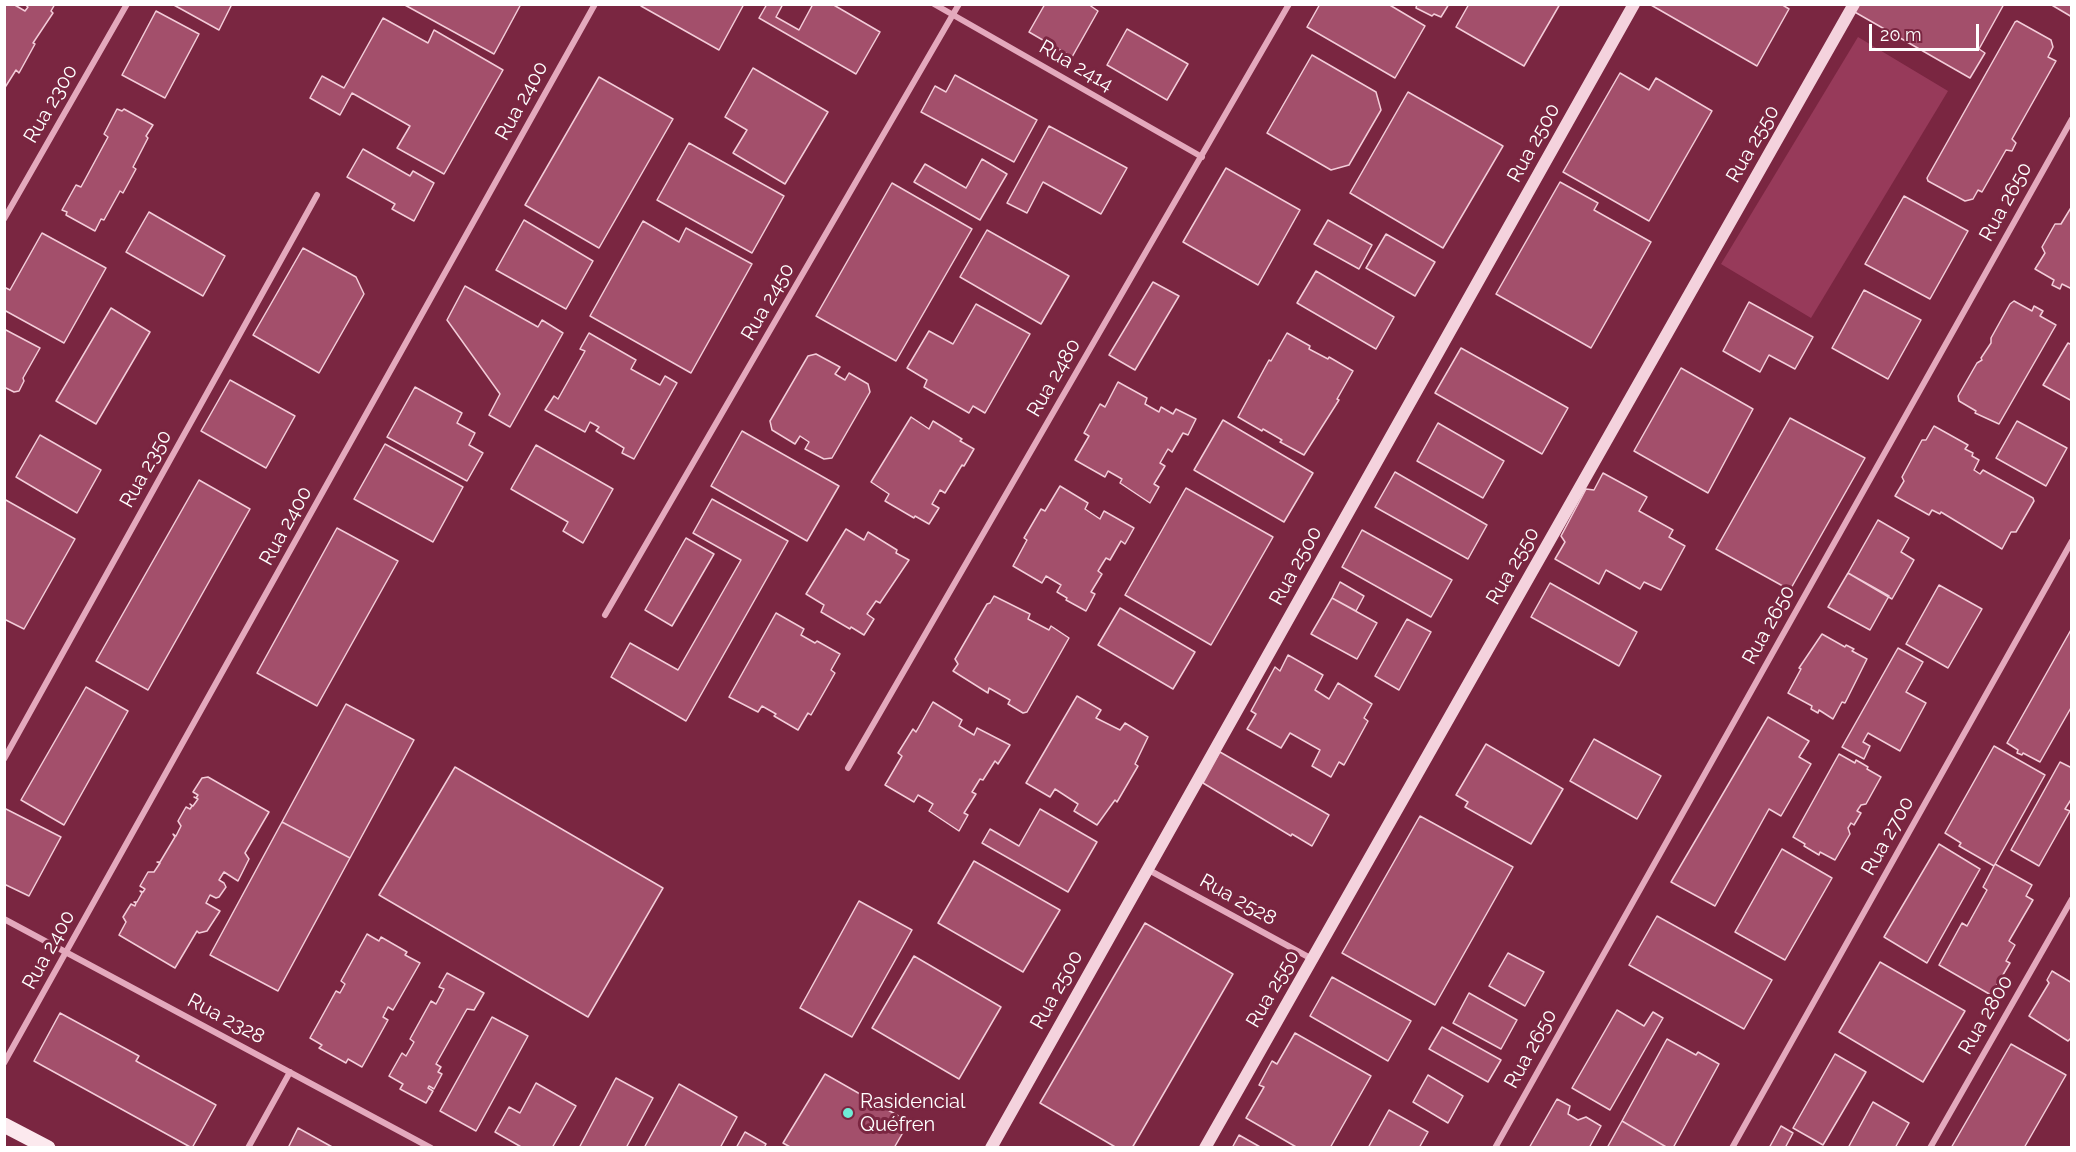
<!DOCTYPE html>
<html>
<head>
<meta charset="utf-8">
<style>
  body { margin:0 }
  #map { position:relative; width:2076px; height:1152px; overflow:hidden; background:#7a2641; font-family:Raleway,sans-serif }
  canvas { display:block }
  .frame { position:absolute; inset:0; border:6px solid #fff; pointer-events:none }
  .scale { position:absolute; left:1869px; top:24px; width:110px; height:27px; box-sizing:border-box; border:3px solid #fff; border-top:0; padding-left:8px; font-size:18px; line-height:21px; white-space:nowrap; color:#fff; -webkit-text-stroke:4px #7a2641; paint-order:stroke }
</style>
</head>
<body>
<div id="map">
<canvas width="2076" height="1152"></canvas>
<div class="frame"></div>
<div class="scale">20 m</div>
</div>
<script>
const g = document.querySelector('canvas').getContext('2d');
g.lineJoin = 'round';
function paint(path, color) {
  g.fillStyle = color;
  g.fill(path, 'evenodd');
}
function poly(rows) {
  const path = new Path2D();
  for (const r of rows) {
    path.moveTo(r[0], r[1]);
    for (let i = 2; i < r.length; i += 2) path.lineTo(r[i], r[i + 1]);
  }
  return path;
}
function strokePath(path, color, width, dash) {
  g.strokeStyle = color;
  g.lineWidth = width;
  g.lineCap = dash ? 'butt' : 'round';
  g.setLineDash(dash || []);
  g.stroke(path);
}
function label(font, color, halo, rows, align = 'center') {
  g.font = font + ' Raleway,sans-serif';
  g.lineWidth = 6;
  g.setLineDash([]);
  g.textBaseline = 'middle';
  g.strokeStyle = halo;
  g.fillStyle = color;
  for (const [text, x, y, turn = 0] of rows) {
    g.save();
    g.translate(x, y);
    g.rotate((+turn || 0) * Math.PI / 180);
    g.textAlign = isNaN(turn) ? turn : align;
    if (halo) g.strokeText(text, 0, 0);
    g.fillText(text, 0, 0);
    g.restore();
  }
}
paint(poly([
  [1858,37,1948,91,1811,318,1721,264]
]), '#973a5a');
const building = poly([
  [4,4,13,4,25,11,28,7,24,4,55,4,51,11,53,13,33,43,35,44,19,73,16,70,4,89,4,4],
  [172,4,232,4,219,30,172,4],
  [403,4,521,4,494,54,403,4],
  [642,4,744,4,719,50,641,6,642,4],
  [767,4,783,4,776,17,799,30,813,4,832,4,880,32,856,74,759,18,767,4],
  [1045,4,1088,4,1098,11,1072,57,1029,32,1045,4],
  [1320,4,1388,4,1425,26,1395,78,1307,27,1320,4],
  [1417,4,1449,4,1441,17,1434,14,1432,16,1416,8,1417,4],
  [1469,4,1560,4,1524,66,1456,27,1469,4],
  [1781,4,1789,9,1757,66,1651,5,1781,4],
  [1857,4,2004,4,1979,49,1985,53,1970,78,1853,11,1857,4],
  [2050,4,2072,4,2072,17,2050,4],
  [156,11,199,34,165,98,122,75,156,11],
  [383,18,428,43,434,30,503,70,444,174,397,148,410,126,352,93,340,115,310,98,322,76,344,88,383,18],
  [2017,21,2051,40,2053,47,2048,57,2056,61,2012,139,2016,143,2012,151,2006,150,1982,192,1978,190,1973,199,1965,201,1928,181,1927,178,2015,22,2017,21],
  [1127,29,1188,64,1167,100,1107,65,1127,29],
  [1312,55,1376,92,1381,110,1349,165,1331,170,1267,133,1312,55],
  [753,68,828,112,785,184,733,153,747,130,725,117,753,68],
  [1620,73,1649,90,1656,78,1712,111,1649,221,1563,172,1620,73],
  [955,75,1037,120,1014,162,921,112,935,86,946,92,955,75],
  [599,77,673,119,599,248,525,205,599,77],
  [1408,92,1503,146,1443,248,1350,193,1408,92],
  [117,109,122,111,124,109,153,125,146,136,148,138,133,167,136,169,123,193,120,191,104,220,101,219,95,231,66,215,67,212,62,210,76,185,81,187,108,137,104,134,117,109],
  [1049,126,1127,168,1101,214,1043,182,1027,213,1007,203,1049,126],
  [689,143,784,196,752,253,657,200,689,143],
  [363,149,410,176,413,171,434,183,414,221,392,209,395,204,347,177,363,149],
  [982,159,1007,174,980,220,914,182,925,164,966,188,982,159],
  [1226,168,1300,210,1258,285,1183,242,1226,168],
  [1560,182,1598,203,1594,210,1651,242,1591,348,1496,294,1560,182],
  [892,183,972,229,896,361,816,316,892,183],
  [1904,196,1968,231,1930,299,1865,264,1904,196],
  [2072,206,2072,289,2062,284,2060,289,2052,285,2054,280,2035,269,2045,253,2042,247,2055,224,2061,224,2072,206],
  [149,212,225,256,203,296,126,252,149,212],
  [524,220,593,261,566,309,496,270,524,220],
  [1328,220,1372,245,1359,269,1314,244,1328,220],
  [643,221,679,242,686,228,752,264,691,373,590,316,643,221],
  [987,230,1069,276,1041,324,960,277,987,230],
  [42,233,106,268,64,343,4,310,4,287,10,290,42,233],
  [1386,234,1435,262,1415,296,1366,268,1386,234],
  [303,248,356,277,364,294,319,373,253,335,303,248],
  [1316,271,1394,317,1376,349,1297,303,1316,271],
  [1153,282,1179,296,1135,370,1109,355,1153,282],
  [465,286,538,327,542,320,563,333,510,427,489,415,500,394,447,320,465,286],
  [1864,290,1921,320,1888,379,1832,348,1864,290],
  [2014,301,2032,311,2034,306,2043,311,2040,316,2056,325,1999,424,1975,413,1976,411,1959,401,1958,396,1977,363,1982,360,1981,358,1991,343,1991,338,2010,304,2014,301],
  [1749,302,1813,337,1795,369,1769,355,1760,372,1723,351,1749,302],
  [976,304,1030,334,985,413,973,406,969,413,924,387,927,380,907,368,929,331,953,344,976,304],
  [111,308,150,332,96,424,56,401,111,308],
  [4,329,40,348,23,378,24,381,19,391,14,392,4,387,4,329],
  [589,333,636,360,631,369,660,385,665,376,677,383,634,459,622,453,624,448,596,431,599,427,590,422,585,432,545,410,554,396,558,399,585,351,580,349,589,333],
  [1287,333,1310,346,1309,349,1328,359,1329,357,1353,371,1337,399,1339,400,1304,455,1280,442,1282,440,1263,429,1262,431,1238,417,1269,360,1271,361,1287,333],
  [2068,343,2072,345,2072,401,2043,385,2068,343],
  [1461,348,1568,408,1542,454,1435,393,1461,348],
  [816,354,840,367,835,374,845,380,849,373,868,384,870,392,832,458,824,459,805,449,809,442,800,436,795,444,772,430,770,421,808,356,816,354],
  [1681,368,1753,409,1708,493,1634,451,1681,368],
  [230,380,295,416,266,468,201,431,230,380],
  [1118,382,1147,398,1145,404,1159,412,1161,407,1173,414,1176,409,1196,419,1188,435,1183,433,1172,452,1168,449,1160,463,1165,466,1154,484,1159,487,1150,503,1120,483,1122,479,1108,471,1105,477,1075,460,1089,436,1084,433,1100,404,1105,407,1118,382],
  [415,387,462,413,457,423,475,433,469,445,483,453,467,481,387,437,415,387],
  [911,417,929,429,933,421,962,439,960,441,974,449,964,466,962,465,945,493,940,490,932,504,939,508,929,524,915,516,914,518,885,501,889,494,871,482,911,417],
  [1790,418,1865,458,1790,590,1716,549,1790,418],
  [1223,420,1313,473,1284,522,1194,470,1223,420],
  [2017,421,2067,448,2046,486,1996,458,2017,421],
  [1438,423,1504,461,1483,498,1417,461,1438,423],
  [1934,426,1968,445,1965,449,1973,453,1972,456,1979,460,1974,470,1980,474,1983,470,2033,498,2034,501,2016,532,2011,532,2002,549,1941,512,1940,514,1932,510,1929,515,1895,496,1904,481,1902,477,1922,440,1926,440,1934,426],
  [742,431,839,486,807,541,711,486,742,431],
  [40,435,101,470,77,513,16,477,40,435],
  [385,444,463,487,433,542,354,499,385,444],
  [536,445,613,489,583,543,563,531,568,522,511,489,536,445],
  [1395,472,1487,525,1468,559,1375,507,1395,472],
  [1603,473,1647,497,1639,511,1673,530,1669,537,1685,546,1661,590,1644,582,1640,589,1606,570,1599,584,1555,559,1565,542,1561,536,1586,489,1594,490,1603,473],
  [199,480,250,509,148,690,96,661,199,480],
  [1060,486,1088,503,1085,509,1100,519,1104,511,1134,528,1125,544,1121,541,1110,560,1106,558,1098,571,1102,574,1091,592,1095,594,1086,611,1066,600,1067,598,1057,592,1061,585,1046,576,1042,583,1013,566,1027,540,1024,538,1041,509,1045,511,1060,486],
  [1186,488,1273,537,1211,645,1125,595,1186,488],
  [4,499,75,539,24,629,4,619,4,499],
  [712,499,788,541,686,721,611,677,630,643,678,670,741,560,693,533,712,499],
  [1878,520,1909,538,1901,552,1914,560,1892,599,1848,573,1878,520],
  [337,528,398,561,317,706,257,673,337,528],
  [846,529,864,540,868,532,897,550,896,553,909,560,880,603,876,601,867,614,874,619,864,635,851,627,850,629,821,612,824,605,806,594,846,529],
  [1362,530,1452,580,1431,617,1342,567,1362,530],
  [686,538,714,554,672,626,645,610,686,538],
  [1848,573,1889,596,1870,630,1828,607,1848,573],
  [1340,582,1364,596,1356,611,1332,598,1340,582],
  [1550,583,1637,632,1619,666,1531,617,1550,583],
  [1939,585,1982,609,1948,668,1906,644,1939,585],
  [994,596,1030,614,1028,619,1049,630,1051,626,1069,638,1027,712,1023,713,1008,704,1010,700,989,688,988,693,953,671,958,664,955,659,987,604,990,603,994,596],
  [1332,598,1377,623,1357,659,1311,634,1332,598],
  [1120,608,1195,652,1173,689,1098,645,1120,608],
  [776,613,804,629,801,635,815,643,817,641,840,654,831,670,835,673,811,715,808,713,798,730,774,716,776,714,762,706,758,712,729,697,776,613],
  [1407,619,1431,632,1399,690,1375,676,1407,619],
  [2072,628,2072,706,2040,762,2023,753,2022,755,2017,753,2018,750,2007,743,2072,628],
  [1822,634,1845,647,1846,645,1854,649,1852,651,1867,659,1845,703,1842,702,1833,719,1819,710,1818,713,1811,709,1812,706,1788,693,1801,669,1799,668,1822,634],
  [1898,648,1923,662,1906,692,1926,703,1900,751,1868,733,1863,742,1870,746,1864,759,1842,747,1898,648],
  [1288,655,1323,675,1315,690,1329,699,1338,683,1372,704,1364,718,1368,721,1344,765,1339,762,1331,777,1312,766,1320,750,1290,733,1281,748,1247,729,1256,714,1251,711,1275,667,1280,671,1288,655],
  [86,687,128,711,64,825,21,800,86,687],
  [1077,696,1101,710,1096,718,1120,730,1125,723,1148,737,1135,764,1138,766,1117,802,1115,800,1097,825,1074,811,1078,804,1055,789,1050,797,1026,783,1077,696],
  [933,702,962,720,959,726,974,735,977,728,1010,745,998,764,995,761,983,780,980,779,972,792,976,794,964,813,968,815,959,831,929,811,933,804,918,795,914,802,885,785,902,756,898,753,913,729,916,732,933,702],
  [346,704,414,740,350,858,282,822,346,704],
  [1768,717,1809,741,1799,757,1811,764,1781,816,1769,809,1715,906,1671,882,1768,717],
  [1594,739,1661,776,1637,819,1570,781,1594,739],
  [1486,744,1563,789,1531,844,1465,807,1468,802,1456,795,1486,744],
  [1994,746,2045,775,1994,866,1959,846,1961,843,1945,833,1994,746],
  [1220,752,1329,815,1312,846,1292,834,1291,836,1203,783,1220,752],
  [1839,754,1855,763,1856,760,1868,767,1867,769,1881,777,1866,804,1861,805,1857,811,1861,813,1854,825,1851,823,1848,828,1850,834,1835,860,1820,852,1819,855,1804,846,1805,844,1793,837,1839,754],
  [2060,762,2072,768,2072,798,2065,809,2070,811,2039,866,2011,850,2060,762],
  [455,767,663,888,588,1017,379,895,455,767],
  [208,777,269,812,245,853,249,859,238,881,224,872,219,880,224,883,226,887,219,897,216,898,210,895,206,903,220,911,207,931,199,933,197,931,175,968,119,935,126,922,123,917,131,904,135,906,136,903,134,902,137,902,142,893,140,891,143,892,145,889,140,886,148,872,154,872,160,863,157,862,160,862,175,837,173,834,176,836,181,826,178,821,186,807,190,809,192,806,190,804,193,806,198,799,194,797,196,798,198,795,193,792,202,778,208,777],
  [4,808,61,837,29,896,4,884,4,808],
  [1040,809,1097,842,1068,892,982,843,990,829,1019,846,1040,809],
  [1420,816,1513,867,1435,1005,1342,953,1420,816],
  [282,822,350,858,278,991,210,955,282,822],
  [1939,844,1980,869,1927,963,1884,937,1939,844],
  [1782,849,1832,878,1785,960,1735,932,1782,849],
  [974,861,1060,910,1023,972,938,923,974,861],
  [1995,864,2032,885,2026,896,2033,900,2009,941,2015,945,2006,961,2010,963,1991,995,1939,965,1962,923,1967,926,1987,890,1983,887,1995,864],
  [859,901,912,930,852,1037,800,1008,859,901],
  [1657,916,1772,980,1744,1029,1629,965,1657,916],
  [1145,923,1233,974,1132,1148,1117,1148,1040,1103,1145,923],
  [367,934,379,941,381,937,407,952,405,955,420,963,393,1010,388,1007,383,1017,388,1020,362,1067,348,1059,346,1063,319,1048,322,1045,310,1038,336,991,340,993,345,984,341,981,367,934],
  [1508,953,1544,972,1525,1006,1489,986,1508,953],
  [914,956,1001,1007,959,1079,872,1028,914,956],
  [1880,962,1965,1011,1923,1082,1839,1032,1880,962],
  [2052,971,2072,983,2072,1037,2068,1041,2029,1016,2049,983,2047,980,2052,971],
  [447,973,484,993,474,1010,467,1009,436,1064,441,1067,438,1072,442,1074,434,1089,429,1086,428,1088,433,1091,426,1103,400,1089,403,1084,389,1076,402,1053,406,1056,414,1042,410,1039,431,1001,436,1004,444,989,439,987,447,973],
  [1332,977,1411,1021,1388,1061,1310,1016,1332,977],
  [1469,993,1517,1020,1501,1049,1453,1023,1469,993],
  [1617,1010,1644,1026,1653,1012,1663,1018,1610,1110,1572,1088,1617,1010],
  [60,1013,139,1056,136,1061,216,1105,192,1148,34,1061,60,1013],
  [492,1017,528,1036,476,1131,440,1111,492,1017],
  [1442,1027,1501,1060,1488,1082,1429,1049,1442,1027],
  [1295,1033,1371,1076,1330,1148,1298,1148,1246,1118,1264,1087,1259,1085,1272,1061,1277,1064,1295,1033],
  [1667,1039,1696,1055,1698,1052,1719,1064,1673,1148,1668,1148,1622,1121,1667,1039],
  [2011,1044,2066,1075,2024,1148,1951,1148,2011,1044],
  [1835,1054,1866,1072,1823,1145,1793,1128,1835,1054],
  [825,1074,909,1122,894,1148,792,1148,783,1143,825,1074],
  [1428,1075,1463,1096,1448,1123,1413,1102,1428,1075],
  [616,1078,653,1098,626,1148,579,1148,616,1078],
  [536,1083,576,1106,552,1148,523,1148,495,1132,509,1107,520,1113,536,1083],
  [679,1084,737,1117,720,1148,644,1148,679,1084],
  [1557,1099,1570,1106,1568,1114,1578,1120,1586,1117,1601,1126,1589,1148,1529,1148,1557,1099],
  [1873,1102,1909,1123,1895,1148,1848,1148,1873,1102],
  [1389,1110,1428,1132,1419,1148,1368,1148,1389,1110],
  [1622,1121,1668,1148,1607,1148,1622,1121],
  [1781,1126,1793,1133,1785,1148,1769,1148,1781,1126],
  [298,1128,334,1148,288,1148,298,1128],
  [745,1132,766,1144,764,1148,736,1148,745,1132],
  [1239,1135,1262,1148,1232,1148,1239,1135]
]);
paint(building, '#a34f6b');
strokePath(building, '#f3ccd9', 1.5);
strokePath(poly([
  [934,4,1202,157],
  [4,219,127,4],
  [605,615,959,4],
  [4,759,317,195],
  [848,768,1289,4],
  [1147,869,1312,959],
  [4,919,431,1148],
  [4,1063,595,4],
  [248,1148,290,1072],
  [1495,1148,2072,119],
  [1732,1148,2072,541],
  [1930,1148,2072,899]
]), '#e4a9bd', 6);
strokePath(poly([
  [991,1148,1634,4],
  [1205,1148,1854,4]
]), '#f4d2dd', 12);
strokePath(poly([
  [4,1125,48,1148]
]), '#fce9ee', 15);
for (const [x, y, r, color] of [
  [848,1113,6,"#6fecd6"]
]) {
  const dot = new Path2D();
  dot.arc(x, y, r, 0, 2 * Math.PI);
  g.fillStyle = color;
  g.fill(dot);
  strokePath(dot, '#7a2641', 2);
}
label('20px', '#fff', '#7a2641', [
  ["Rua 2414",1076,66,30],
  ["Rua 2400",522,101,-61],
  ["Rua 2300",51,104,-60],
  ["Rua 2500",1534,143,-61],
  ["Rua 2550",1753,144,-60],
  ["Rua 2650",2006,202,-61],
  ["Rua 2450",768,302,-60],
  ["Rua 2480",1054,378,-60],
  ["Rua 2350",146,469,-61],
  ["Rua 2400",286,526,-61],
  ["Rua 2500",1296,566,-61],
  ["Rua 2550",1513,566,-60],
  ["Rua 2650",1769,625,-61],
  ["Rua 2700",1888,836,-61],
  ["Rua 2528",1238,900,29],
  ["Rua 2400",49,950,-61],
  ["Rua 2550",1273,989,-60],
  ["Rua 2500",1057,990,-61],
  ["Rua 2800",1986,1015,-60],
  ["Rua 2328",226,1019,28],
  ["Rua 2650",1531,1049,-61]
]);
label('20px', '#fff', '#7a2641', [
  ["Rasidencial",860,1102],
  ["Quéfren",860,1125]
], 'left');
</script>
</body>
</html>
